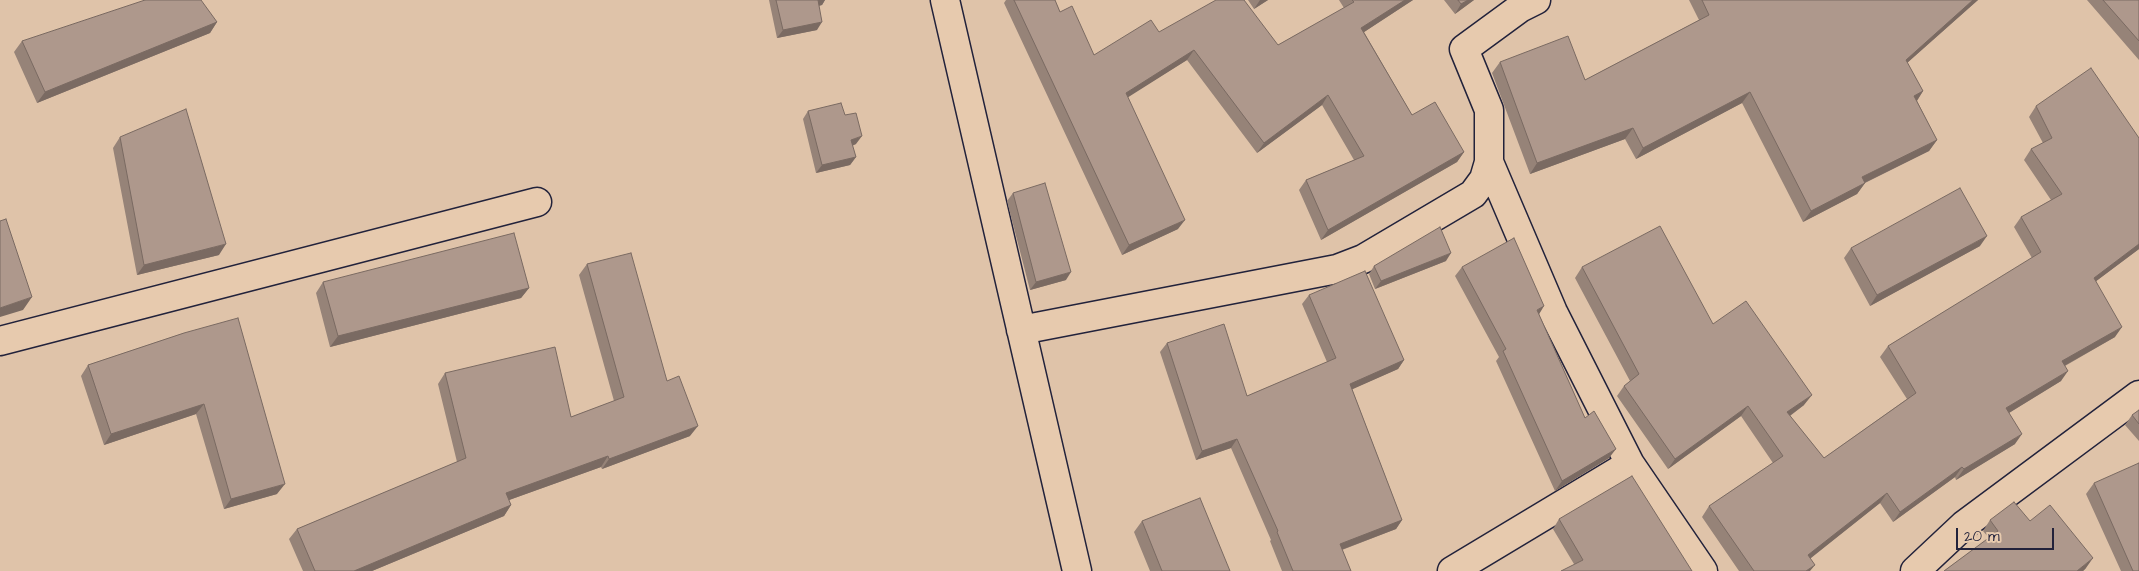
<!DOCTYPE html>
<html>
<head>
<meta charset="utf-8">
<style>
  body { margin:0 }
  #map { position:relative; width:2139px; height:571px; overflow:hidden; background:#dfc3a9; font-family:"Architects Daughter",sans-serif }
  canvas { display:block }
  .scale { position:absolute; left:1956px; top:528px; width:98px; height:22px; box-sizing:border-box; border:2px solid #22223b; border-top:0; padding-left:6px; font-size:15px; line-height:18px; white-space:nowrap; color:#22223b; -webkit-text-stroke:4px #e7caae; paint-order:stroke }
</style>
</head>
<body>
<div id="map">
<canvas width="2139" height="571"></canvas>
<div class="scale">20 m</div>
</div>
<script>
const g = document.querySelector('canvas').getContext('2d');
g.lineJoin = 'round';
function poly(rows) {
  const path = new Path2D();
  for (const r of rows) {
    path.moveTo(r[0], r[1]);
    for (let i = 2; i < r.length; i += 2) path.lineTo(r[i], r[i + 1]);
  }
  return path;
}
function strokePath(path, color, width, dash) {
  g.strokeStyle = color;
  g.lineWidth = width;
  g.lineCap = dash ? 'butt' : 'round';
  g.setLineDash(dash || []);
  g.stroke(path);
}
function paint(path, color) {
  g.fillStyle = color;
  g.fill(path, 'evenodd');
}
const minor = poly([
  [945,0,1077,571],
  [1489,162,1553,312,1630,464,1703,571],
  [1021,330,1337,269,1363,259,1473,194,1484,179,1489,162,1489,110,1464,49,1520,8,1536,0],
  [0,341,537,202],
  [1452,571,1630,464],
  [1915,571,1964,525,2139,395]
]);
strokePath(minor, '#22223b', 31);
strokePath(minor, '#e7caae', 28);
paint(poly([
  [769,0,825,0,822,5,819,6,817,30,777,38],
  [1006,0,1055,0,1060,12,1094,55,1159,32,1278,45,1344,8,1339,0,1413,0,1364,32,1412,115,1464,152,1457,162,1321,240,1299,190,1306,180,1354,160,1322,105,1257,153,1187,60,1127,97,1178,229,1122,255,1004,3],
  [1248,0,1268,0,1254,9],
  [1444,0,1474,0,1455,14],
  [1689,0,1978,0,1907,63,1923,91,1917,101,1937,140,1929,151,1865,183,1857,194,1803,222,1742,103,1636,159,1625,139,1530,174,1492,73,1500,62,1585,80,1699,20],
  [2087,0,2139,0,2139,60],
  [217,22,210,33,37,103,14,52,22,41],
  [2036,106,2139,138,2139,249,2096,281,2115,337,2065,366,2061,381,2009,413,2015,444,1956,480,1955,477,1893,522,1880,503,1810,558,1810,571,1739,571,1702,517,1709,506,1773,463,1741,416,1668,469,1617,396,1624,386,1630,381,1575,278,1582,267,1713,324,1804,405,1790,416,1824,458,1907,399,1880,357,1888,346,2032,258,2014,227,2021,217,2051,200,2024,160,2031,149,2043,143,2029,117],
  [808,111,845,115,856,144,852,146,856,157,850,165,816,173,803,119],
  [120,137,219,255,137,275,113,148],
  [1013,193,1066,280,1030,290,1007,201],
  [1980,246,1870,306,1844,258,1851,248],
  [1446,261,1375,289,1369,274,1374,266],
  [587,264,667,381,690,436,602,469,601,467,509,500,511,505,504,516,372,571,303,571,289,539,297,529,457,462,438,384,445,373,571,417,614,401,579,275],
  [1462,267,1539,315,1585,418,1609,458,1555,491,1496,361,1499,357,1455,276],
  [323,282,529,288,521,298,330,347,316,293],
  [1309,295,1404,360,1398,369,1352,389,1402,520,1396,529,1342,550,1351,571,1282,571,1270,541,1271,540,1231,448,1196,460,1160,352,1167,343,1247,396,1327,362,1302,304],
  [184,333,277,494,224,509,196,414,104,445,81,376,88,365],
  [2139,410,2139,441,2125,425,2132,415],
  [2094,483,2139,571,2121,571,2086,494],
  [1559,519,1692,571,1574,564,1553,529],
  [1990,520,2030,521,2086,568,2083,571,1944,571,1989,538,1983,531],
  [1142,521,1230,571,1150,571,1134,532]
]), '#968378');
paint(poly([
  [817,0,825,0,822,5,812,7],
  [1260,0,1268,0,1254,9],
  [1405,0,1413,0,1355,38,1361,28],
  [1468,0,1474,0,1455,14,1461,4],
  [1973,0,1978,0,1898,71,1906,60],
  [217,22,210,33,37,103,45,92],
  [822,22,817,30,777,38,783,30],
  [1194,50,1187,60,1119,103,1126,93],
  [1923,91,1916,102,1914,96],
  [1750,92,1742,103,1636,159,1643,148],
  [1328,95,1322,105,1257,153,1264,143],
  [1633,128,1625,139,1530,174,1537,163],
  [862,136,856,144,845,148,851,140],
  [1937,140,1929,151,1854,188,1862,177],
  [1464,152,1457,162,1321,240,1328,230],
  [856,157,850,165,816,173,822,165],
  [1865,183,1857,194,1803,222,1811,211],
  [1185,220,1178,229,1122,255,1129,245],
  [1987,236,1980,246,1870,306,1877,295],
  [226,244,219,255,137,275,144,265],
  [2139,244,2139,249,2087,288,2094,278],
  [1451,253,1446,261,1375,289,1381,281],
  [1071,272,1066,280,1030,290,1036,282],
  [529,288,521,298,330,347,338,336],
  [32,297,23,310,0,317,0,308],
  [1544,306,1538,316,1537,310],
  [2122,327,2115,337,2055,371,2062,361],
  [1404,360,1398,369,1344,393,1350,384],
  [2068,371,2061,381,1999,419,2006,408],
  [1812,395,1804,405,1780,423,1787,412],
  [204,404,196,414,104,445,111,434],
  [1748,406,1741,416,1668,469,1675,459],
  [698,426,690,436,602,469,609,459],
  [2022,434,2015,444,1956,480,1964,469],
  [1237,439,1231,448,1196,460,1202,451],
  [1616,449,1609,458,1555,491,1562,481],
  [608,456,601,467,498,504,506,493],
  [1962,467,1955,477,1893,522,1900,512],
  [285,484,277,494,224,509,231,499],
  [1887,493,1880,503,1801,566,1808,555],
  [511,505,504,516,372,571,354,571],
  [1402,520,1396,529,1333,553,1340,544],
  [2093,558,2086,568,2083,571,2077,571],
  [1815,565,1810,571,1806,571]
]), '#7a6a62');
const building = poly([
  [145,0,201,0,217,22,45,92,22,41,145,0],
  [776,0,818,0,822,22,783,30,776,0],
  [1014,0,1055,0,1060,12,1072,6,1094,55,1151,20,1159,32,1216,0,1244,0,1278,45,1354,2,1352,0,1405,0,1361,28,1412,115,1435,102,1464,152,1328,230,1306,180,1364,156,1328,95,1264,143,1194,50,1126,93,1185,220,1129,245,1014,0],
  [1458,0,1468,0,1461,4,1458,0],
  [1702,0,1973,0,1906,60,1923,91,1914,96,1937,140,1862,177,1865,183,1811,211,1750,92,1643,148,1633,128,1537,163,1500,62,1568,36,1585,80,1709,15,1702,0],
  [2103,0,2139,0,2139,41,2103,0],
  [2091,68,2139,138,2139,244,2094,278,2122,327,2062,361,2068,371,2006,408,2022,434,1964,469,1962,467,1900,512,1887,493,1808,555,1815,565,1806,571,1754,571,1709,506,1783,456,1748,406,1675,459,1624,386,1639,374,1582,267,1660,226,1713,324,1746,301,1812,395,1787,412,1824,458,1916,393,1888,346,2041,252,2021,217,2062,194,2031,149,2052,138,2036,106,2091,68],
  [841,103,845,115,856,113,862,136,851,140,856,157,822,165,808,111,841,103],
  [186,109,226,244,144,265,120,137,186,109],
  [1045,183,1071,272,1036,282,1013,193,1045,183],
  [1960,188,1987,236,1877,295,1851,248,1960,188],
  [6,219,32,297,0,308,0,221,6,219],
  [1440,227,1451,253,1381,281,1374,266,1440,227],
  [514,233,529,288,338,336,323,282,514,233],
  [1514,238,1544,306,1537,310,1585,418,1594,411,1616,449,1562,481,1503,351,1506,349,1462,267,1514,238],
  [631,253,667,381,679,376,698,426,609,459,608,456,506,493,511,505,354,571,315,571,297,529,466,458,445,373,555,347,571,417,624,397,587,264,631,253],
  [1365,271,1404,360,1350,384,1402,520,1340,544,1351,571,1293,571,1277,532,1278,531,1237,439,1202,451,1167,343,1224,324,1247,396,1336,358,1309,295,1365,271],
  [238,318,285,484,231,499,204,404,111,434,88,365,184,333,238,318],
  [2139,410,2139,424,2132,415,2139,410],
  [2139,463,2139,571,2133,571,2094,483,2139,463],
  [1632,476,1692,571,1561,571,1583,560,1559,519,1632,476],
  [1200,498,1230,571,1162,571,1142,521,1200,498],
  [2014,502,2030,521,2050,505,2093,558,2077,571,1944,571,1998,531,1990,520,2014,502]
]);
paint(building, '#ae988c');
strokePath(building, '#7a6a62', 1);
</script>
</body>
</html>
